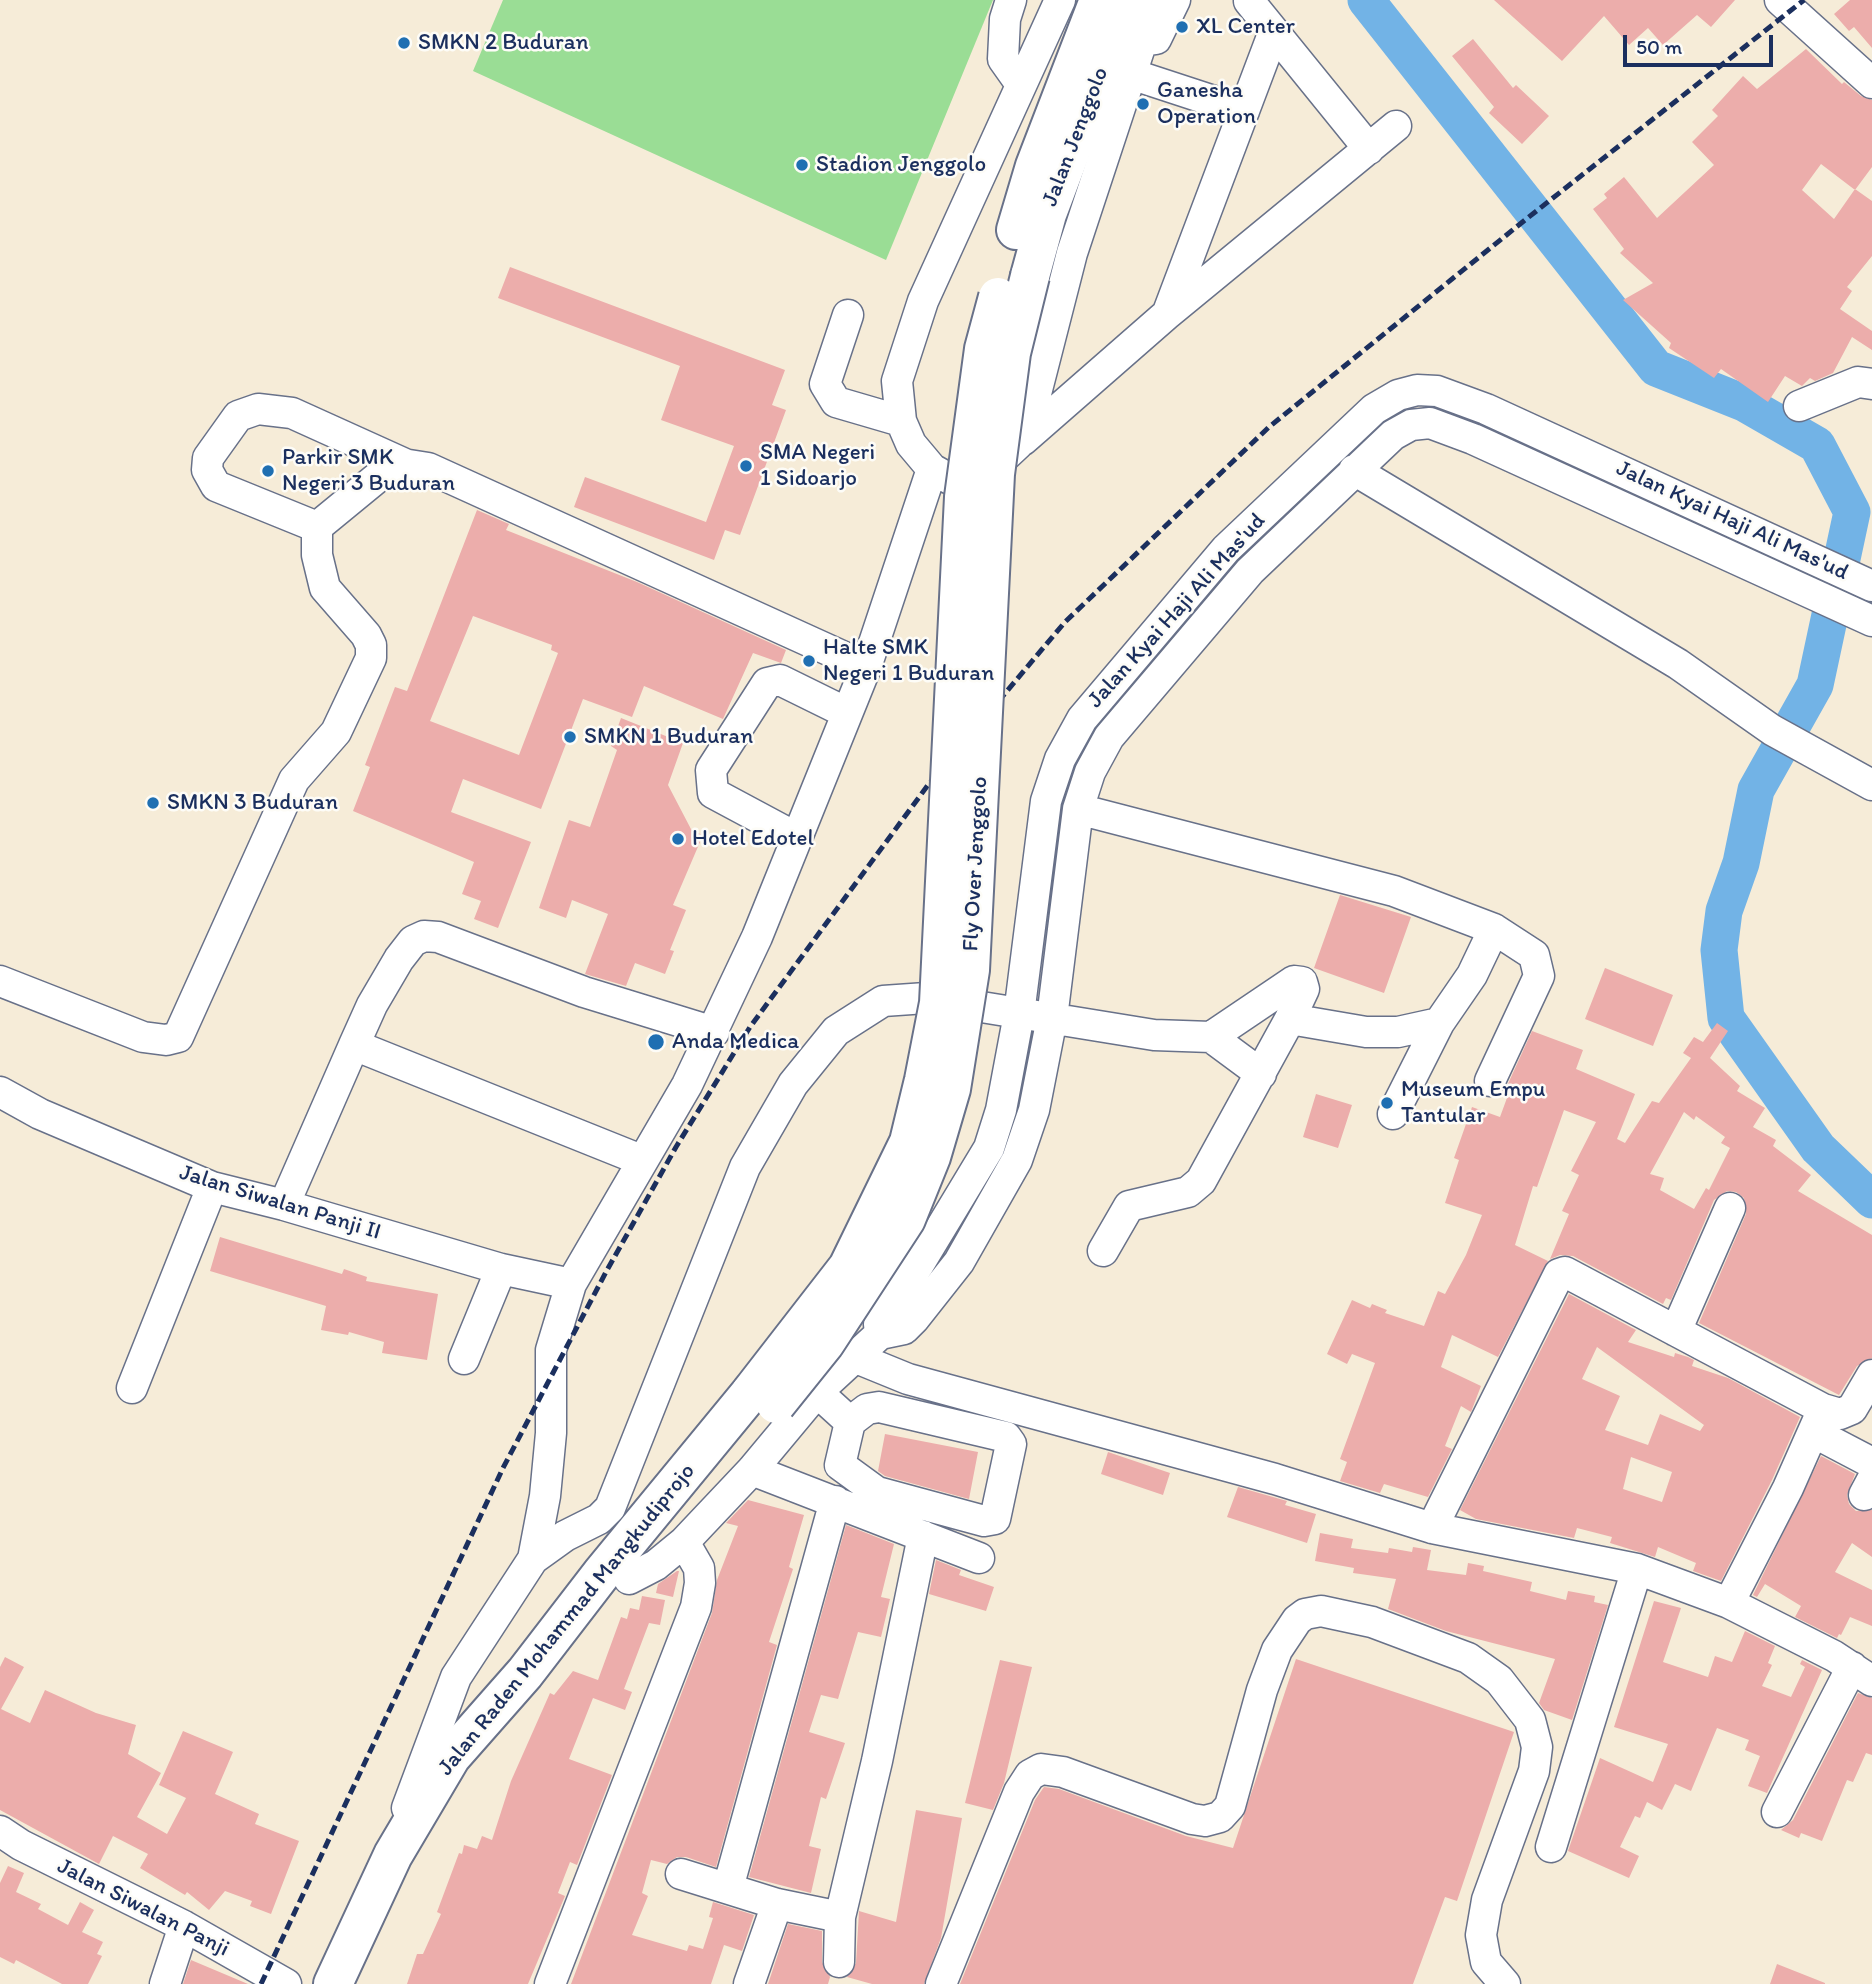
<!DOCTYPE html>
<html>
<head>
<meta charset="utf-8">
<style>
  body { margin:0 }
  #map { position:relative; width:1872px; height:1984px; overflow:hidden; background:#f6ecd8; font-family:Itim,sans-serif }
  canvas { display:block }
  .scale { position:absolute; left:1623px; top:35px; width:150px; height:32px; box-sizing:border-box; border:4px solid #1b2f5e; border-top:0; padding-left:9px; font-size:21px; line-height:24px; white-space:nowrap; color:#1b2f5e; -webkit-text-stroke:5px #fdfcf7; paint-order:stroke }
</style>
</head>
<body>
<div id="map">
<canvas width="1872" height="1984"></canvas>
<div class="scale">50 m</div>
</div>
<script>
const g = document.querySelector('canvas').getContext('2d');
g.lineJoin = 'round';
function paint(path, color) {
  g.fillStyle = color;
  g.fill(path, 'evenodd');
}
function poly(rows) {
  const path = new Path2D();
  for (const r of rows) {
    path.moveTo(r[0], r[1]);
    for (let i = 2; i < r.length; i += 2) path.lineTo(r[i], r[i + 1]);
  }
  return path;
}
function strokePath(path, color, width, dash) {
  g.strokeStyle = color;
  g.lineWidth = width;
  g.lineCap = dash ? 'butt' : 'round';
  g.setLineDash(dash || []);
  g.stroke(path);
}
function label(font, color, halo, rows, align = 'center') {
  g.font = font + ' Itim,sans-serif';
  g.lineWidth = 5;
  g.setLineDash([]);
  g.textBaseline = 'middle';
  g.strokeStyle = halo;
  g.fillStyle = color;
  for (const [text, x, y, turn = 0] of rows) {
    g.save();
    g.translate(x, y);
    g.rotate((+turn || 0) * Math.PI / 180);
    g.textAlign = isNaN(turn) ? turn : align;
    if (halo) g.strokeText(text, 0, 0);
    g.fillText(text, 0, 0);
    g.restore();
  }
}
paint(poly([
  [503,0,993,0,886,260,473,71]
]), '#9add95');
strokePath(poly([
  [1366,0,1656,368,1744,403,1817,445,1852,512,1815,685,1756,790,1741,863,1724,911,1719,950,1726,1018,1818,1148,1872,1200]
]), '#72b3e6', 37);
paint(poly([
  [1494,0,1735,0,1711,27,1697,15,1663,45,1648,28,1629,45,1604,16,1562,61],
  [1850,0,1872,0,1872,48,1854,27,1849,31,1834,14],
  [1473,39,1513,88,1516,85,1549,116,1522,144,1489,113,1494,107,1452,56],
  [1806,49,1842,84,1844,82,1861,96,1872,100,1872,167,1855,190,1821,164,1802,190,1834,219,1855,189,1872,201,1872,256,1847,287,1852,291,1840,309,1872,331,1872,350,1852,337,1833,373,1815,381,1810,378,1802,386,1785,376,1768,402,1721,369,1714,378,1669,348,1671,343,1623,300,1653,283,1620,253,1624,249,1593,209,1607,198,1604,194,1624,177,1657,218,1714,165,1692,142,1718,116,1712,110,1743,76,1757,89],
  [510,267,785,370,772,405,786,410,740,535,725,530,714,560,574,507,585,477,706,522,734,446,661,420,680,366,498,298],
  [477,510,509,524,506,530,637,582,786,650,781,663,753,653,723,719,644,686,632,717,583,699,541,809,463,779,451,812,531,842,498,928,474,919,481,901,462,894,474,862,353,811,370,767,365,765,395,687,407,691],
  [473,616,552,645,551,650,558,653,519,755,430,721],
  [621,718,683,743,668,785,692,831,703,835,673,905,686,910,670,950,674,951,665,974,635,963,626,986,585,974,608,914,572,900,566,918,539,908,569,820,590,827,617,750,611,746],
  [1340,895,1411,917,1384,993,1314,968],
  [1605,968,1673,995,1653,1046,1585,1019],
  [1717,1023,1728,1031,1710,1058,1740,1086,1737,1091,1765,1108,1753,1127,1776,1140,1773,1146,1811,1175,1798,1191,1872,1235,1872,1358,1857,1366,1839,1395,1699,1323,1746,1214,1744,1198,1736,1192,1727,1191,1714,1200,1671,1300,1666,1298,1663,1304,1573,1256,1560,1255,1550,1259,1569,1214,1562,1211,1579,1175,1571,1171,1596,1122,1564,1110,1537,1187,1533,1186,1515,1245,1548,1261,1498,1357,1452,1335,1441,1367,1481,1386,1471,1412,1461,1406,1445,1446,1452,1449,1428,1497,1384,1484,1380,1493,1340,1481,1347,1462,1340,1459,1375,1363,1352,1354,1347,1364,1327,1354,1352,1300,1370,1308,1372,1304,1387,1310,1385,1313,1424,1326,1438,1291,1445,1294,1466,1255,1482,1215,1445,1203,1459,1160,1454,1158,1472,1107,1500,1117,1511,1087,1507,1086,1532,1031,1583,1050,1576,1069,1635,1094,1617,1139,1625,1143,1652,1101,1659,1103,1691,1058,1683,1053,1694,1037,1703,1042],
  [1684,1112,1694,1120,1696,1116,1725,1137,1721,1143,1730,1148,1709,1190,1706,1188,1694,1209,1660,1190,1664,1178,1650,1174],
  [1316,1094,1352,1105,1338,1148,1303,1137],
  [220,1237,342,1274,344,1269,367,1277,366,1281,438,1294,427,1360,382,1353,384,1342,349,1332,348,1335,321,1330,326,1306,210,1271],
  [1569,1294,1636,1330,1628,1342,1674,1357,1675,1353,1688,1357,1694,1360,1692,1366,1728,1378,1800,1417,1772,1480,1721,1581,1693,1571,1696,1563,1658,1547,1655,1557,1610,1543,1612,1537,1577,1528,1574,1538,1476,1519,1460,1510],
  [1597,1347,1704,1425,1700,1431,1660,1414,1648,1445,1605,1430,1620,1396,1582,1379],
  [1631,1457,1672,1472,1662,1502,1623,1489],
  [885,1434,978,1452,969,1499,885,1476,878,1471],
  [1108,1452,1170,1473,1163,1495,1101,1474],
  [1821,1456,1855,1474,1847,1495,1849,1504,1856,1511,1872,1510,1872,1557,1852,1543,1835,1572,1872,1590,1872,1626,1850,1617,1841,1635,1839,1634,1837,1638,1795,1617,1801,1606,1765,1584,1757,1597,1753,1595],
  [1238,1487,1287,1501,1285,1505,1316,1514,1307,1543,1227,1517],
  [748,1500,804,1515,789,1567,793,1569,769,1642,777,1645,716,1867,686,1857,677,1857,667,1864,651,1860,642,1893,648,1896,632,1935,687,1951,689,1945,703,1949,713,1918,709,1917,713,1902,754,1915,742,1951,724,1945,711,1984,571,1984,712,1613,717,1580,738,1526,726,1523],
  [846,1525,894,1544,881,1597,890,1599,881,1637,858,1632,838,1699,821,1695,809,1732,845,1743,826,1799,821,1797,809,1846,821,1849,811,1893,749,1877],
  [1320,1533,1353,1539,1351,1548,1388,1553,1389,1548,1412,1552,1413,1547,1431,1550,1427,1570,1466,1575,1468,1563,1484,1566,1483,1571,1532,1582,1530,1591,1566,1600,1568,1591,1595,1596,1594,1602,1608,1605,1572,1720,1544,1710,1539,1703,1555,1659,1446,1631,1388,1609,1396,1579,1353,1573,1354,1568,1315,1561],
  [936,1560,961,1570,959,1575,994,1587,986,1611,929,1594],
  [677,1571,679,1571,673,1597,656,1593,658,1584],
  [642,1596,665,1600,660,1625,649,1623,624,1689,632,1692,625,1710,593,1698,569,1759,612,1775,577,1865,570,1862,558,1893,565,1896,528,1984,407,1984,417,1954,423,1954,441,1914,437,1912,459,1853,462,1854,464,1845,477,1849,482,1836,492,1840,511,1781,550,1693,554,1695,573,1671,598,1680,621,1617,627,1619,630,1608,639,1610],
  [1654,1601,1681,1608,1663,1662,1708,1677,1715,1656,1732,1662,1745,1631,1775,1646,1768,1663,1772,1665,1762,1686,1791,1697,1805,1667,1800,1664,1802,1660,1822,1670,1767,1793,1748,1786,1760,1756,1745,1750,1749,1740,1717,1728,1691,1791,1675,1784,1662,1810,1647,1802,1640,1818,1635,1816,1620,1847,1639,1856,1629,1878,1568,1851,1600,1758,1653,1782,1668,1744,1614,1727],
  [5,1657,24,1667,1,1709,30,1723,45,1690,96,1713,136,1725,128,1754,161,1773,137,1817,167,1834,186,1798,159,1785,183,1731,233,1752,215,1794,259,1814,255,1824,299,1841,271,1914,250,1906,252,1901,225,1891,209,1910,187,1892,185,1895,140,1868,148,1854,113,1836,99,1864,0,1810,0,1667],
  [1296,1659,1514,1732,1457,1901,1445,1897,1413,1984,960,1984,1035,1800,1044,1787,1059,1789,1186,1836,1233,1848],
  [1000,1660,1032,1667,1004,1783,993,1810,965,1803],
  [1858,1693,1872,1698,1872,1755,1866,1753,1853,1782,1847,1780,1822,1841,1801,1833,1799,1838,1781,1830,1793,1820],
  [916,1810,962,1818,941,1938,924,1984,872,1984,847,1977,856,1963,859,1911,896,1922],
  [8,1866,24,1873,16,1892,41,1904,38,1909,68,1925,80,1902,94,1910,82,1932,103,1942,97,1954,102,1956,88,1984,62,1984,16,1960,14,1964,0,1957,0,1883],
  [788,1924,822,1931,822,1962,830,1977,828,1984,768,1984],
  [191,1960,248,1984,183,1984],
  [1777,1964,1825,1983,1825,1984,1770,1984]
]), '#ecadab');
const minor = poly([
  [1011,0,1005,19,1003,59,1020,83],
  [1780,0,1872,83],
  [1249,1,1369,149],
  [1142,41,1156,39,1175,0],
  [1131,74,1244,111],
  [1168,312,1273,34],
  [848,315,825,384,836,402,901,421],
  [1799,406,1858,382,1872,384],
  [1023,440,1166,315,1396,126],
  [1354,470,1678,664,1772,730,1872,785],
  [989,471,1018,444,1029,421,1072,253,1142,41,1150,0],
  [950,479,932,469,911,444,901,421,897,381,923,301,1060,0],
  [317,527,384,472,409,465,428,468,866,667],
  [317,527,216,486,207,470,208,458,238,416,258,409,292,413,407,465],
  [1078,809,1394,891,1494,929,1472,975,1439,1023,1393,1114],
  [797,838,713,793,711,770,767,683,780,680,847,713],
  [0,981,143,1037,166,1040,178,1037,294,780,336,732,371,658,371,645,366,635,325,588,317,555,317,527],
  [1290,1019,1366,1032,1398,1032,1439,1023],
  [1211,1037,1261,1074],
  [1490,1081,1539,976,1534,955,1494,929],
  [0,1092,40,1114,212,1187,284,1205,501,1269,571,1284],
  [641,1160,354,1045,372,1005,399,959,413,941,424,936,438,937,584,992,714,1032],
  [284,1205,354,1045],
  [1676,1331,1730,1208],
  [880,1334,904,1329,914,1319,959,1262,1017,1160,1034,1110,1052,1018,1078,809,1090,772,1109,737,1250,571,1393,435,1411,425,1430,423,1473,439,1872,621],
  [854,1357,908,1379,1275,1479,1432,1528,1637,1569,1729,1603,1834,1656,1872,1681],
  [464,1359,501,1269],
  [132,1388,212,1187],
  [817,1392,850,1422,867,1409,879,1407,1006,1437,1011,1444,995,1519,984,1521,877,1492,840,1465,850,1422],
  [1813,1432,1872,1463],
  [752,1470,979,1558],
  [1864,1495,1872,1480],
  [1432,1528,1559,1274,1565,1272,1823,1409,1840,1414,1852,1409,1872,1375],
  [533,1559,545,1496,551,1433,551,1350,571,1284,687,1085,757,937,866,667,932,469],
  [629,1579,656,1565,684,1542,752,1470,817,1392,880,1334,879,1324,884,1311,919,1264,989,1148,1001,1110,1019,1014,1046,801,1060,759,1082,719,1226,549,1374,409,1398,395,1417,390,1437,391,1486,409,1872,586],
  [1729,1603,1788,1488,1823,1409],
  [407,1808,456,1677,533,1559,565,1536,599,1519,610,1508,745,1167,793,1084,836,1031,883,1001,926,998,1154,1035,1211,1037,1294,981,1302,982,1304,989,1290,1019,1201,1181,1188,1192,1129,1206,1103,1251],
  [1777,1812,1852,1667],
  [0,1831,21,1845,184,1926,286,1984],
  [1551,1847,1637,1569],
  [681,1874,777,1904,840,1917],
  [728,1888,835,1501],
  [839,1962,840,1917,877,1761,923,1536],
  [165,1984,184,1926],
  [550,1984,696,1607,700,1583,699,1568,684,1542],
  [749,1984,777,1904],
  [941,1984,1019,1792,1030,1775,1041,1769,1063,1772,1192,1819,1205,1821,1220,1817,1230,1806,1262,1690,1277,1650,1297,1620,1305,1614,1321,1611,1372,1622,1468,1658,1499,1680,1530,1720,1537,1747,1534,1771,1487,1900,1481,1935,1486,1962,1505,1984]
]);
const highway = poly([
  [1016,230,1035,166,1099,0],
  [1030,276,1047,214,1128,0],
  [333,1984,393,1855,451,1757,525,1673,602,1573,751,1392]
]);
strokePath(minor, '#687189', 33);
strokePath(highway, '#687189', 42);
strokePath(minor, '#fff', 30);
strokePath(highway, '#fff', 38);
strokePath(poly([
  [261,1984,503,1468,606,1272,676,1147,750,1027,928,785,1065,622,1269,427,1525,220,1804,0]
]), '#1b2f5e', 5, [10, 5]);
const highwayBridge = poly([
  [751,1392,848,1267,909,1142,924,1080,939,1003,964,497,984,349,998,297],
  [776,1404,825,1343,906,1219,931,1157,951,1089,970,970,995,474,1011,353,1030,276]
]);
strokePath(highwayBridge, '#687189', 42, []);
strokePath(highwayBridge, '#fff', 38);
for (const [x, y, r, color] of [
  [1182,27,7,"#1f6fb2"],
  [404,43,7,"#1f6fb2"],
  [1143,104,7,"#1f6fb2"],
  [802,165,7,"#1f6fb2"],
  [746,466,7,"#1f6fb2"],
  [268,471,7,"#1f6fb2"],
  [809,661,7,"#1f6fb2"],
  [570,737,7,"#1f6fb2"],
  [153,803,7,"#1f6fb2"],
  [678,839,7,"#1f6fb2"],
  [656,1042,9,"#1f6fb2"],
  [1387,1103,7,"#1f6fb2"]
]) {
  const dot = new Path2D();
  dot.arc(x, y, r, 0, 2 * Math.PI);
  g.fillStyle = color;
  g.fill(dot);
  strokePath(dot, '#fdfcf7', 2.5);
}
label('23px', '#1b2f5e', '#fdfcf7', [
  ["XL Center",1196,27],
  ["SMKN 2 Buduran",418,43],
  ["Ganesha",1157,91],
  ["Operation",1157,117],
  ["Stadion Jenggolo",816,165],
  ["SMA Negeri",760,453],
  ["1 Sidoarjo",760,479],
  ["Parkir SMK",282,458],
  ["Negeri 3 Buduran",282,484],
  ["Halte SMK",823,648],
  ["Negeri 1 Buduran",823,674],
  ["SMKN 1 Buduran",584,737],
  ["SMKN 3 Buduran",167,803],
  ["Hotel Edotel",692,839],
  ["Anda Medica",672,1042],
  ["Museum Empu",1401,1090],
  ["Tantular",1401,1116]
], 'left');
label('23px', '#1b2f5e', '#fdfcf7', [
  ["Jalan Jenggolo",1076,137,-69],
  ["Jalan Kyai Haji Ali Mas'ud",1732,521,25],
  ["Jalan Kyai Haji Ali Mas'ud",1177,611,-48],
  ["Fly Over Jenggolo",976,864,-87],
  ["Jalan Siwalan Panji II",280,1203,17],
  ["Jalan Raden Mohammad Mangkudiprojo",567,1620,-51],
  ["Jalan Siwalan Panji",143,1908,27]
]);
</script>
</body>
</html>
